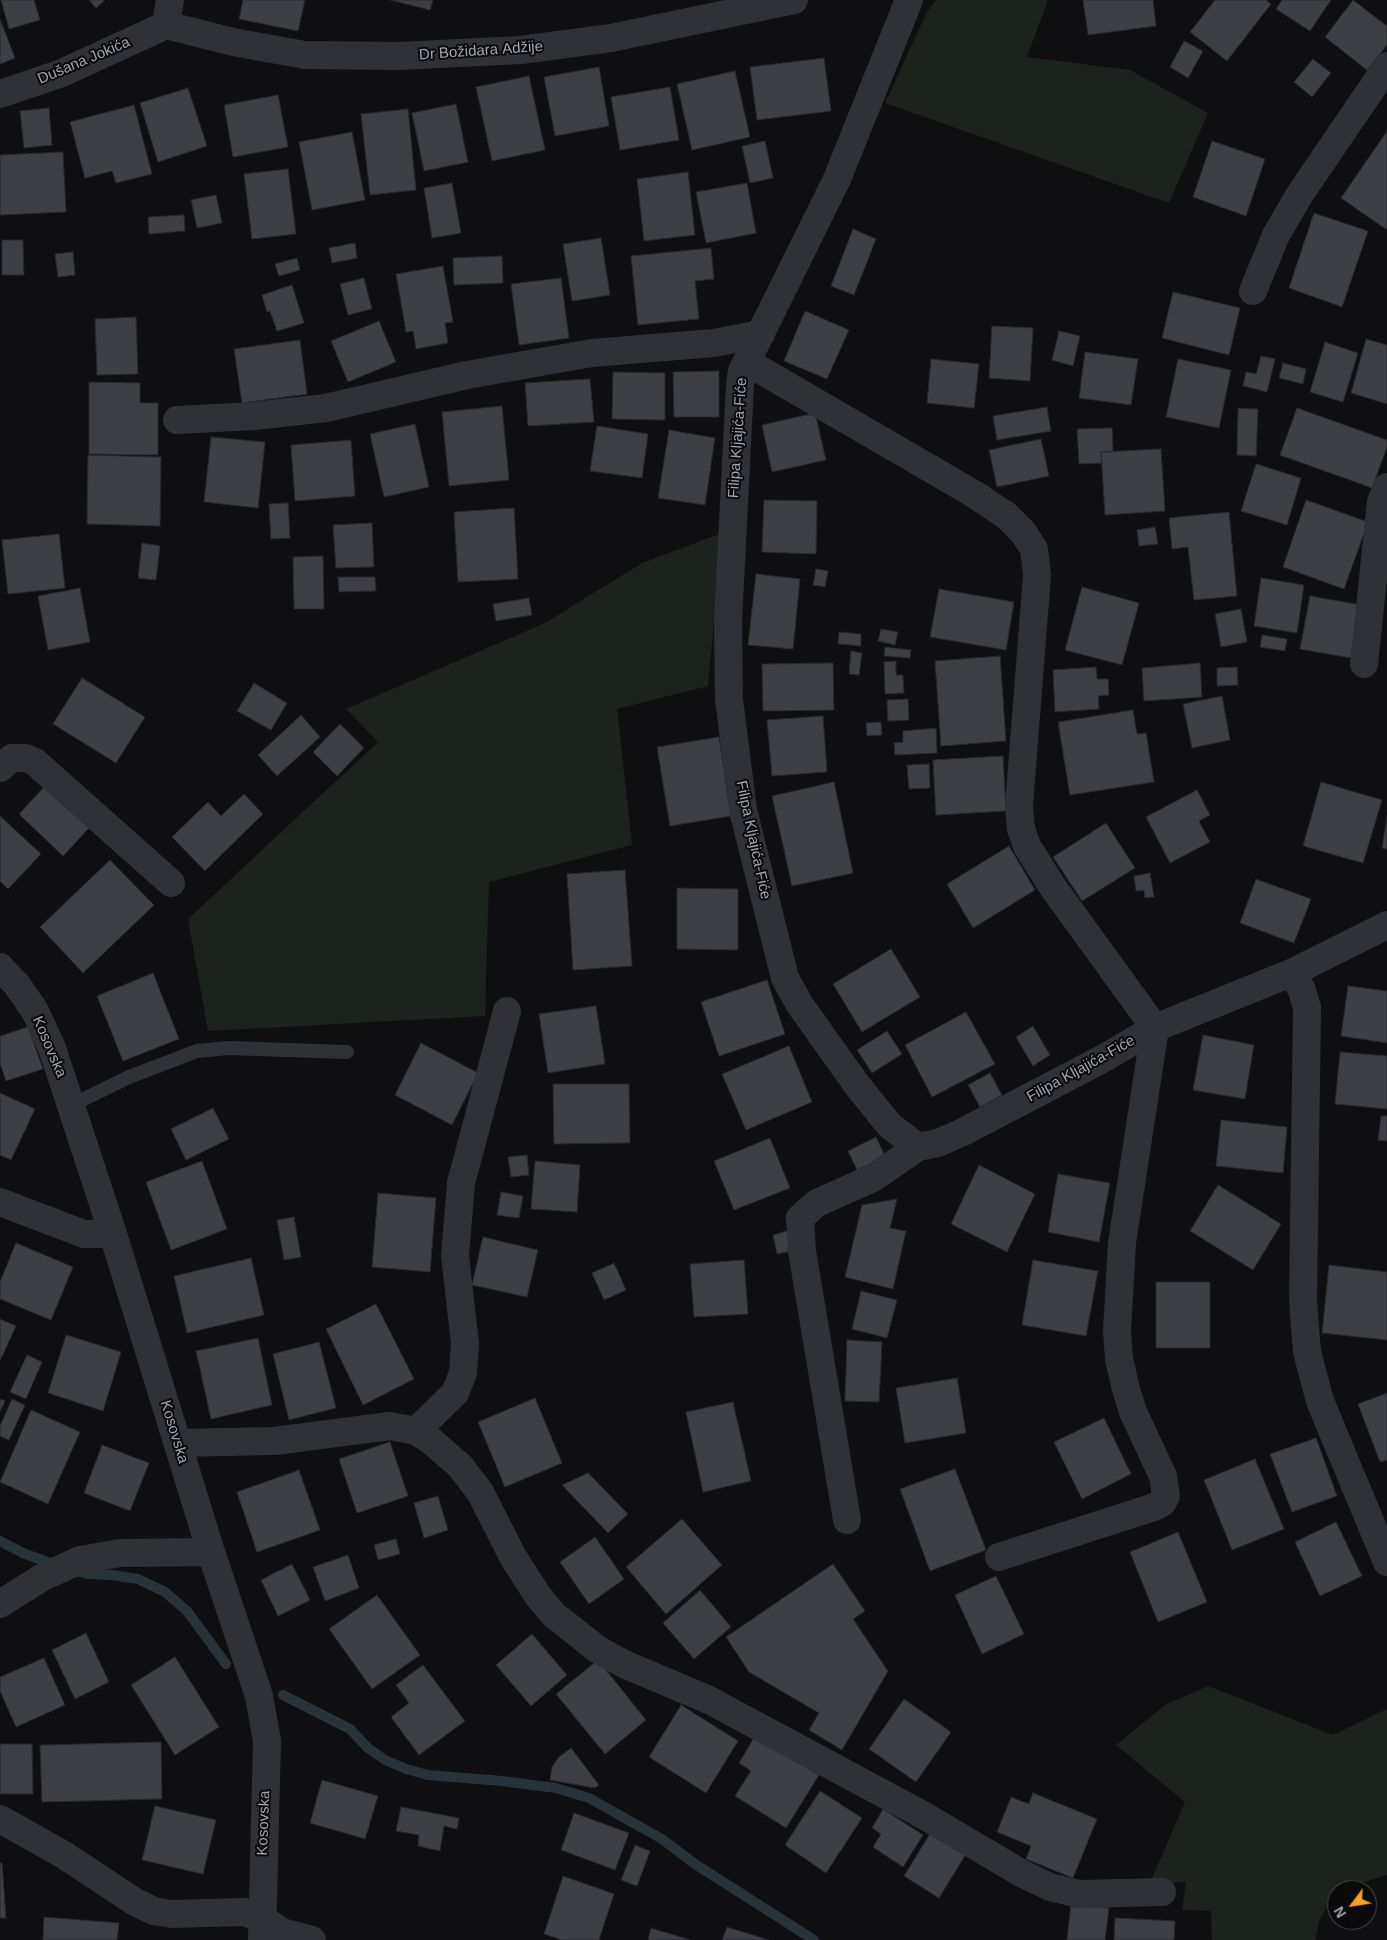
<!DOCTYPE html>
<html>
<head>
<meta charset="utf-8">
<style>
  body { margin:0 }
  #map { position:relative; width:1387px; height:1940px; overflow:hidden; background:#0f0f11; font-family:Arial,sans-serif }
  canvas { display:block }
  .north { position:absolute; left:1327px; top:1880px; width:50px; height:50px; box-sizing:border-box; background:#0a0a0b; border:1px solid #46494e; border-radius:50%; rotate:239deg; font-size:14px; font-weight:700; line-height:20px; text-align:center; color:#9fa7b2 }
  .north::after { content:''; display:block; margin:auto; width:18px; height:22px; background:#f9a01e; clip-path:polygon(50% 0,100% 100%,50% 72%,0 100%) }
</style>
</head>
<body>
<div id="map">
<canvas width="1387" height="1940"></canvas>
<div class="north">N</div>
</div>
<script>
const g = document.querySelector('canvas').getContext('2d');
g.lineJoin = 'round';
function paint(path, color) {
  g.fillStyle = color;
  g.fill(path, 'evenodd');
}
function poly(rows) {
  const path = new Path2D();
  for (const r of rows) {
    path.moveTo(r[0], r[1]);
    for (let i = 2; i < r.length; i += 2) path.lineTo(r[i], r[i + 1]);
  }
  return path;
}
function strokePath(path, color, width, dash) {
  g.strokeStyle = color;
  g.lineWidth = width;
  g.lineCap = dash ? 'butt' : 'round';
  g.setLineDash(dash || []);
  g.stroke(path);
}
function label(font, color, halo, rows, align = 'center') {
  g.font = font + ' Arial,sans-serif';
  g.lineWidth = 4;
  g.setLineDash([]);
  g.textBaseline = 'middle';
  g.strokeStyle = halo;
  g.fillStyle = color;
  for (const [text, x, y, turn = 0] of rows) {
    g.save();
    g.translate(x, y);
    g.rotate((+turn || 0) * Math.PI / 180);
    g.textAlign = isNaN(turn) ? turn : align;
    if (halo) g.strokeText(text, 0, 0);
    g.fillText(text, 0, 0);
    g.restore();
  }
}
paint(poly([
  [936,0,1048,0,1027,57,1130,70,1208,113,1169,203,885,103,927,12],
  [722,533,708,686,617,709,632,845,489,882,485,1016,208,1031,188,919,378,742,346,709,545,623,642,563],
  [1208,1686,1333,1735,1387,1709,1387,1875,1337,1890,1320,1919,1315,1940,1212,1940,1211,1911,1182,1910,1186,1882,1150,1883,1185,1802,1116,1745,1165,1705]
]), '#1b231c');
strokePath(poly([
  [0,1541,23,1553,56,1565],
  [73,1570,87,1574,112,1575,138,1579,165,1592,187,1611,226,1664],
  [283,1695,350,1729,368,1748,385,1760,406,1769,428,1775,502,1781,556,1788,589,1798,662,1839,695,1864,814,1940]
]), '#283339', 10);
const building = poly([
  [1,0,34,0,40,20,9,29,1,0],
  [89,0,105,0,96,8,89,0],
  [243,0,305,0,298,31,239,19,243,0],
  [390,0,433,0,430,10,390,0],
  [1083,0,1153,0,1156,26,1088,35,1083,0],
  [1215,0,1266,0,1271,4,1227,61,1190,32,1215,0],
  [1282,0,1331,0,1310,31,1276,9,1282,0],
  [1353,0,1387,26,1387,45,1367,70,1325,37,1353,0],
  [0,19,15,58,0,64,0,19],
  [1184,41,1203,51,1188,78,1170,67,1184,41],
  [824,58,831,111,757,120,750,67,824,58],
  [1313,59,1331,73,1312,97,1294,82,1313,59],
  [599,67,609,126,555,136,544,77,599,67],
  [735,71,750,137,692,150,677,84,735,71],
  [529,76,545,150,492,161,476,87,529,76],
  [670,87,679,140,620,150,611,97,670,87],
  [188,88,207,146,158,162,140,103,188,88],
  [278,95,288,147,233,157,224,105,278,95],
  [456,104,468,162,424,171,412,113,456,104],
  [134,105,152,174,116,183,112,171,85,178,70,122,134,105],
  [49,108,52,145,24,148,20,111,49,108],
  [408,109,416,190,370,195,361,114,408,109],
  [1387,131,1387,230,1341,198,1387,131],
  [352,132,365,200,312,210,299,142,352,132],
  [765,141,773,178,750,183,742,146,765,141],
  [1212,141,1265,159,1246,216,1193,197,1212,141],
  [63,152,66,212,0,215,0,155,63,152],
  [288,169,296,234,252,239,244,174,288,169],
  [688,172,695,235,644,241,637,179,688,172],
  [452,183,461,233,432,238,424,188,452,183],
  [747,183,756,233,706,243,696,192,747,183],
  [216,195,222,223,197,228,191,200,216,195],
  [1314,213,1368,231,1342,307,1289,288,1314,213],
  [184,215,185,231,149,234,148,217,184,215],
  [853,229,876,239,854,295,831,286,853,229],
  [601,238,610,295,572,301,563,244,601,238],
  [2,240,23,240,24,275,2,275,2,240],
  [355,243,357,258,332,263,329,248,355,243],
  [711,248,714,279,695,281,699,319,638,325,631,256,711,248],
  [73,252,75,275,58,277,55,254,73,252],
  [502,256,503,283,454,285,453,258,502,256],
  [297,258,300,270,279,276,275,264,297,258],
  [443,266,453,322,445,323,448,343,416,349,413,331,406,332,396,274,443,266],
  [364,278,372,309,348,315,340,284,364,278],
  [561,278,569,338,519,345,511,284,561,278],
  [292,285,304,323,277,331,270,311,267,312,262,295,292,285],
  [1173,292,1240,308,1229,355,1162,338,1173,292],
  [805,311,849,330,827,379,784,361,805,311],
  [136,317,138,374,97,375,95,319,136,317],
  [379,321,396,362,348,382,331,341,379,321],
  [992,326,1033,328,1030,381,989,378,992,326],
  [1059,331,1080,336,1073,366,1052,360,1059,331],
  [1366,339,1387,345,1387,404,1351,393,1366,339],
  [300,340,307,394,242,403,234,349,300,340],
  [1325,342,1358,353,1343,402,1310,392,1325,342],
  [1085,352,1138,359,1131,405,1079,398,1085,352],
  [1261,356,1275,359,1267,392,1243,386,1246,372,1256,374,1261,356],
  [931,359,979,364,974,408,927,403,931,359],
  [1178,359,1231,370,1219,428,1166,417,1178,359],
  [1283,363,1306,369,1303,384,1279,378,1283,363],
  [719,371,719,417,674,417,673,372,719,371],
  [613,372,665,373,665,420,612,419,613,372],
  [590,379,594,422,528,426,525,383,590,379],
  [89,382,140,383,140,403,158,403,158,455,89,454,89,382],
  [502,406,509,480,449,486,442,412,502,406],
  [1047,407,1051,431,997,440,993,416,1047,407],
  [1238,408,1258,409,1256,456,1237,455,1238,408],
  [1297,408,1387,440,1387,447,1372,488,1280,455,1297,408],
  [815,413,826,460,772,472,762,425,815,413],
  [415,424,429,487,384,497,370,434,415,424],
  [597,426,648,434,642,478,590,471,597,426],
  [1112,428,1113,452,1101,452,1102,463,1079,464,1077,429,1112,428],
  [669,430,715,438,705,505,658,498,669,430],
  [211,437,265,442,258,508,204,502,211,437],
  [1041,439,1049,476,997,487,989,450,1041,439],
  [351,440,355,496,295,501,291,445,351,440],
  [1161,449,1165,511,1105,515,1101,452,1161,449],
  [88,455,161,457,160,526,87,524,88,455],
  [1256,464,1301,478,1287,525,1241,511,1256,464],
  [764,500,817,501,816,554,762,552,764,500],
  [1306,500,1368,522,1344,589,1283,567,1306,500],
  [288,503,290,538,271,539,269,504,288,503],
  [514,508,518,579,458,582,454,512,514,508],
  [1229,512,1237,596,1194,600,1188,547,1172,549,1169,518,1229,512],
  [372,523,374,567,336,568,333,525,372,523],
  [1155,527,1158,544,1139,546,1137,530,1155,527],
  [59,534,65,588,8,594,2,540,59,534],
  [142,543,160,546,156,580,138,578,142,543],
  [323,556,324,609,294,609,293,557,323,556],
  [816,569,828,571,825,587,813,585,816,569],
  [756,574,800,579,793,649,748,645,756,574],
  [338,577,375,577,376,591,339,592,338,577],
  [1261,578,1304,585,1297,633,1254,626,1261,578],
  [1082,587,1139,603,1122,665,1065,650,1082,587],
  [80,588,90,642,48,650,38,596,80,588],
  [939,589,1014,602,1006,650,930,637,939,589],
  [1310,596,1361,605,1351,658,1300,649,1310,596],
  [529,598,532,615,496,621,493,604,529,598],
  [1241,609,1247,642,1221,647,1215,614,1241,609],
  [881,629,898,632,895,645,878,641,881,629],
  [839,632,861,634,861,646,838,644,839,632],
  [1262,635,1287,639,1285,651,1260,647,1262,635],
  [885,647,911,650,910,658,884,656,885,647],
  [851,651,862,653,859,675,849,674,851,651],
  [1000,656,1006,741,941,746,935,661,1000,656],
  [896,661,896,675,903,675,904,693,885,694,884,662,896,661],
  [833,663,834,710,763,711,762,664,833,663],
  [1200,663,1202,697,1144,701,1142,668,1200,663],
  [1096,667,1097,679,1108,679,1109,695,1098,696,1099,709,1055,712,1053,670,1096,667],
  [1237,667,1238,685,1217,686,1217,668,1237,667],
  [82,678,145,717,116,763,53,724,82,678],
  [254,683,287,703,271,730,237,711,254,683],
  [1222,696,1230,740,1192,748,1183,704,1222,696],
  [908,699,909,720,888,721,887,700,908,699],
  [1133,710,1137,734,1146,733,1154,782,1070,795,1058,722,1133,710],
  [301,715,320,737,277,776,258,755,301,715],
  [823,716,827,772,772,776,767,720,823,716],
  [881,722,882,735,867,736,866,723,881,722],
  [340,724,364,748,337,776,313,752,340,724],
  [936,728,937,753,895,755,894,743,903,742,903,731,936,728],
  [719,737,731,816,670,826,657,747,719,737],
  [1003,756,1006,811,936,815,933,760,1003,756],
  [929,764,930,788,909,789,907,765,929,764],
  [834,782,853,873,792,886,772,796,834,782],
  [1321,782,1382,800,1363,863,1303,846,1321,782],
  [47,784,91,826,63,856,19,814,47,784],
  [1197,790,1210,815,1199,821,1210,842,1170,863,1146,817,1197,790],
  [244,794,263,814,205,871,172,837,208,802,221,816,244,794],
  [0,816,41,854,8,889,0,881,0,816],
  [1387,816,1387,849,1382,848,1387,816],
  [1106,823,1135,868,1082,901,1053,857,1106,823],
  [1009,846,1035,890,973,928,947,884,1009,846],
  [110,860,154,905,83,973,40,927,110,860],
  [625,870,632,966,573,970,567,874,625,870],
  [1150,873,1154,897,1145,898,1144,890,1136,891,1134,876,1150,873],
  [1256,879,1311,899,1294,943,1240,923,1256,879],
  [677,888,738,889,738,950,677,949,677,888],
  [891,949,920,997,862,1032,833,984,891,949],
  [153,973,179,1039,123,1061,97,996,153,973],
  [767,980,785,1034,719,1056,701,1002,767,980],
  [1348,986,1387,991,1387,1043,1341,1036,1348,986],
  [596,1006,605,1064,548,1073,539,1014,596,1006],
  [966,1012,995,1064,932,1097,905,1045,966,1012],
  [1033,1026,1050,1055,1033,1066,1016,1037,1033,1026],
  [28,1027,43,1069,6,1081,0,1063,0,1036,28,1027],
  [887,1031,902,1054,872,1073,857,1050,887,1031],
  [1203,1035,1254,1045,1245,1099,1193,1090,1203,1035],
  [421,1043,478,1073,452,1125,395,1095,421,1043],
  [789,1046,812,1102,746,1130,722,1074,789,1046],
  [1340,1052,1387,1056,1387,1109,1335,1104,1340,1052],
  [990,1073,1002,1095,980,1107,968,1085,990,1073],
  [553,1084,629,1084,630,1143,554,1144,553,1084],
  [0,1093,35,1109,11,1160,0,1155,0,1093],
  [213,1108,229,1139,186,1160,171,1129,213,1108],
  [1381,1116,1387,1116,1387,1141,1378,1140,1381,1116],
  [1221,1120,1287,1127,1283,1173,1216,1166,1221,1120],
  [876,1137,885,1156,857,1170,848,1151,876,1137],
  [770,1138,790,1188,734,1210,714,1161,770,1138],
  [527,1155,529,1175,511,1177,508,1157,527,1155],
  [202,1161,227,1229,171,1250,146,1182,202,1161],
  [535,1161,580,1165,577,1212,531,1209,535,1161],
  [979,1165,1035,1194,1007,1252,951,1224,979,1165],
  [1058,1174,1110,1183,1099,1242,1048,1232,1058,1174],
  [1218,1185,1281,1224,1253,1270,1190,1231,1218,1185],
  [501,1192,523,1196,519,1218,497,1215,501,1192],
  [378,1193,436,1198,430,1272,372,1267,378,1193],
  [897,1199,890,1228,906,1231,893,1289,845,1277,862,1205,897,1199],
  [294,1217,301,1257,284,1260,277,1220,294,1217],
  [787,1231,792,1251,777,1254,773,1235,787,1231],
  [483,1237,538,1250,527,1297,472,1285,483,1237],
  [16,1243,73,1267,51,1320,0,1299,0,1282,16,1243],
  [251,1258,264,1315,187,1333,174,1276,251,1258],
  [744,1260,748,1314,694,1317,690,1264,744,1260],
  [1033,1260,1098,1271,1086,1336,1022,1325,1033,1260],
  [614,1263,626,1290,604,1300,592,1273,614,1263],
  [1329,1265,1387,1272,1387,1340,1322,1333,1329,1265],
  [1156,1282,1210,1282,1210,1348,1156,1348,1156,1282],
  [861,1291,897,1300,887,1338,852,1329,861,1291],
  [376,1304,414,1379,363,1405,326,1329,376,1304],
  [0,1319,16,1326,0,1361,0,1319],
  [66,1335,121,1352,103,1411,48,1393,66,1335],
  [258,1338,272,1405,211,1419,196,1351,258,1338],
  [847,1340,882,1342,879,1402,845,1401,847,1340],
  [319,1342,336,1408,289,1420,273,1354,319,1342],
  [27,1355,42,1362,26,1399,10,1392,27,1355],
  [957,1378,966,1433,905,1443,896,1388,957,1378],
  [1387,1393,1387,1460,1380,1462,1358,1404,1387,1393],
  [535,1398,562,1463,505,1487,478,1422,535,1398],
  [0,1399,5,1401,0,1412,0,1399],
  [12,1399,25,1405,9,1440,0,1436,0,1426,12,1399],
  [733,1402,751,1481,703,1492,686,1412,733,1402],
  [31,1410,80,1432,48,1504,0,1482,31,1410],
  [1104,1418,1131,1474,1082,1499,1054,1442,1104,1418],
  [1316,1438,1337,1496,1292,1512,1270,1454,1316,1438],
  [390,1442,408,1496,357,1513,339,1459,390,1442],
  [102,1445,149,1463,130,1511,84,1493,102,1445],
  [1255,1459,1284,1529,1232,1550,1204,1480,1255,1459],
  [955,1469,986,1550,930,1571,900,1489,955,1469],
  [299,1470,320,1530,257,1552,237,1492,299,1470],
  [588,1473,628,1514,608,1533,562,1485,588,1473],
  [438,1496,448,1530,424,1538,414,1503,438,1496],
  [682,1519,722,1565,666,1614,626,1567,682,1519],
  [1336,1522,1362,1576,1320,1596,1295,1542,1336,1522],
  [1178,1532,1207,1602,1158,1622,1130,1552,1178,1532],
  [595,1537,624,1579,589,1604,560,1562,595,1537],
  [396,1539,400,1554,378,1560,374,1545,396,1539],
  [348,1555,359,1588,325,1601,313,1567,348,1555],
  [292,1564,310,1600,278,1616,261,1580,292,1564],
  [833,1564,865,1611,853,1619,888,1671,842,1750,809,1730,819,1713,749,1672,726,1637,833,1564],
  [996,1576,1024,1634,982,1654,955,1595,996,1576],
  [700,1590,731,1627,694,1659,663,1623,700,1590],
  [377,1595,420,1655,372,1689,329,1629,377,1595],
  [86,1633,109,1682,75,1699,52,1650,86,1633],
  [532,1634,567,1675,531,1706,496,1665,532,1634],
  [175,1657,219,1727,175,1755,131,1685,175,1657],
  [44,1658,65,1705,16,1727,0,1691,0,1677,44,1658],
  [598,1660,646,1720,605,1754,556,1694,598,1660],
  [423,1665,465,1721,419,1755,391,1717,409,1703,396,1685,423,1665],
  [904,1699,951,1732,916,1782,869,1749,904,1699],
  [681,1705,738,1741,706,1793,649,1757,681,1705],
  [755,1736,819,1775,786,1828,735,1796,751,1771,739,1763,755,1736],
  [161,1742,162,1799,42,1802,40,1745,161,1742],
  [0,1744,32,1744,33,1794,0,1794,0,1744],
  [571,1748,599,1785,595,1788,550,1780,552,1767,559,1757,571,1748],
  [322,1780,378,1796,365,1839,310,1823,322,1780],
  [820,1791,862,1818,826,1873,785,1845,820,1791],
  [1033,1793,1097,1819,1073,1878,1026,1859,1031,1846,997,1832,1011,1797,1029,1804,1033,1793],
  [155,1806,216,1820,203,1874,142,1860,155,1806],
  [401,1807,459,1818,457,1829,444,1826,440,1851,418,1846,419,1835,396,1831,401,1807],
  [883,1809,923,1835,903,1867,873,1847,881,1834,872,1828,883,1809],
  [574,1813,629,1833,615,1870,561,1850,574,1813],
  [931,1832,966,1854,939,1898,904,1876,931,1832],
  [635,1845,650,1851,637,1886,621,1880,635,1845],
  [0,1863,2,1863,6,1918,0,1918,0,1863],
  [563,1876,614,1894,599,1940,562,1940,544,1934,563,1876],
  [1071,1904,1109,1908,1105,1940,1067,1940,1071,1904],
  [44,1917,119,1923,117,1940,43,1940,44,1917],
  [1115,1918,1175,1921,1174,1940,1114,1940,1115,1918],
  [727,1927,769,1940,722,1940,727,1927],
  [651,1928,690,1940,648,1940,651,1928]
]);
paint(building, '#3e3f44');
strokePath(building, '#29292d', 1);
strokePath(poly([
  [72,1105,129,1077,197,1051,228,1048,347,1052]
]), '#303136', 14);
strokePath(poly([
  [909,0,837,179,742,371,740,384,728,622,729,699,743,810,785,978,800,1005,857,1085,890,1126,918,1147,938,1143,963,1132,1106,1057,1155,1028,1291,973,1387,925],
  [166,25,233,42,305,55,398,56,521,50,611,38,794,0],
  [166,25,170,0],
  [0,94,62,73,166,25],
  [1253,291,1276,235,1300,194,1387,66],
  [747,362,974,494,1007,516,1023,532,1034,549,1037,575,1019,806,1021,829,1027,846,1052,886,1155,1028,1122,1243,1117,1331,1119,1359,1126,1389,1133,1412,1163,1476,1166,1496,1162,1503,1154,1507,999,1557],
  [177,420,254,416,326,408,467,375,592,353,714,343,761,334],
  [1364,664,1381,502,1387,487],
  [0,768,12,758,26,758,35,762,171,883],
  [0,967,17,985,35,1011,52,1048,113,1234,211,1552,259,1696,267,1741,262,1940],
  [1291,973,1301,988,1307,1007,1303,1300,1307,1352,1320,1401,1387,1562],
  [0,1202,84,1234,113,1234],
  [416,1431,455,1393,463,1373,465,1344,455,1255,461,1183,507,1011],
  [178,1443,274,1441,390,1426,416,1431,430,1440,460,1466,480,1492,513,1557,538,1596,554,1615,597,1649,624,1664,709,1700,923,1815,1021,1873,1050,1887,1079,1894,1162,1892],
  [847,1520,802,1251,800,1218,817,1203,873,1178,918,1147],
  [0,1604,43,1577,80,1560,120,1553,211,1552],
  [0,1819,64,1855,135,1902,154,1911,171,1914,244,1912,261,1918,282,1932,312,1940]
]), '#303136', 28);
label('15px', '#9fa7b2', '#0a0a0b', [
  ["Dr Božidara Adžije",481,51,-4],
  ["Dušana Jokića",84,61,-23],
  ["Filipa Kljajića-Fiće",738,438,-86],
  ["Filipa Kljajića-Fiće",753,840,78],
  ["Kosovska",49,1047,67],
  ["Filipa Kljajića-Fiće",1081,1069,-29],
  ["Kosovska",174,1432,73],
  ["Kosovska",264,1823,-88]
]);
</script>
</body>
</html>
